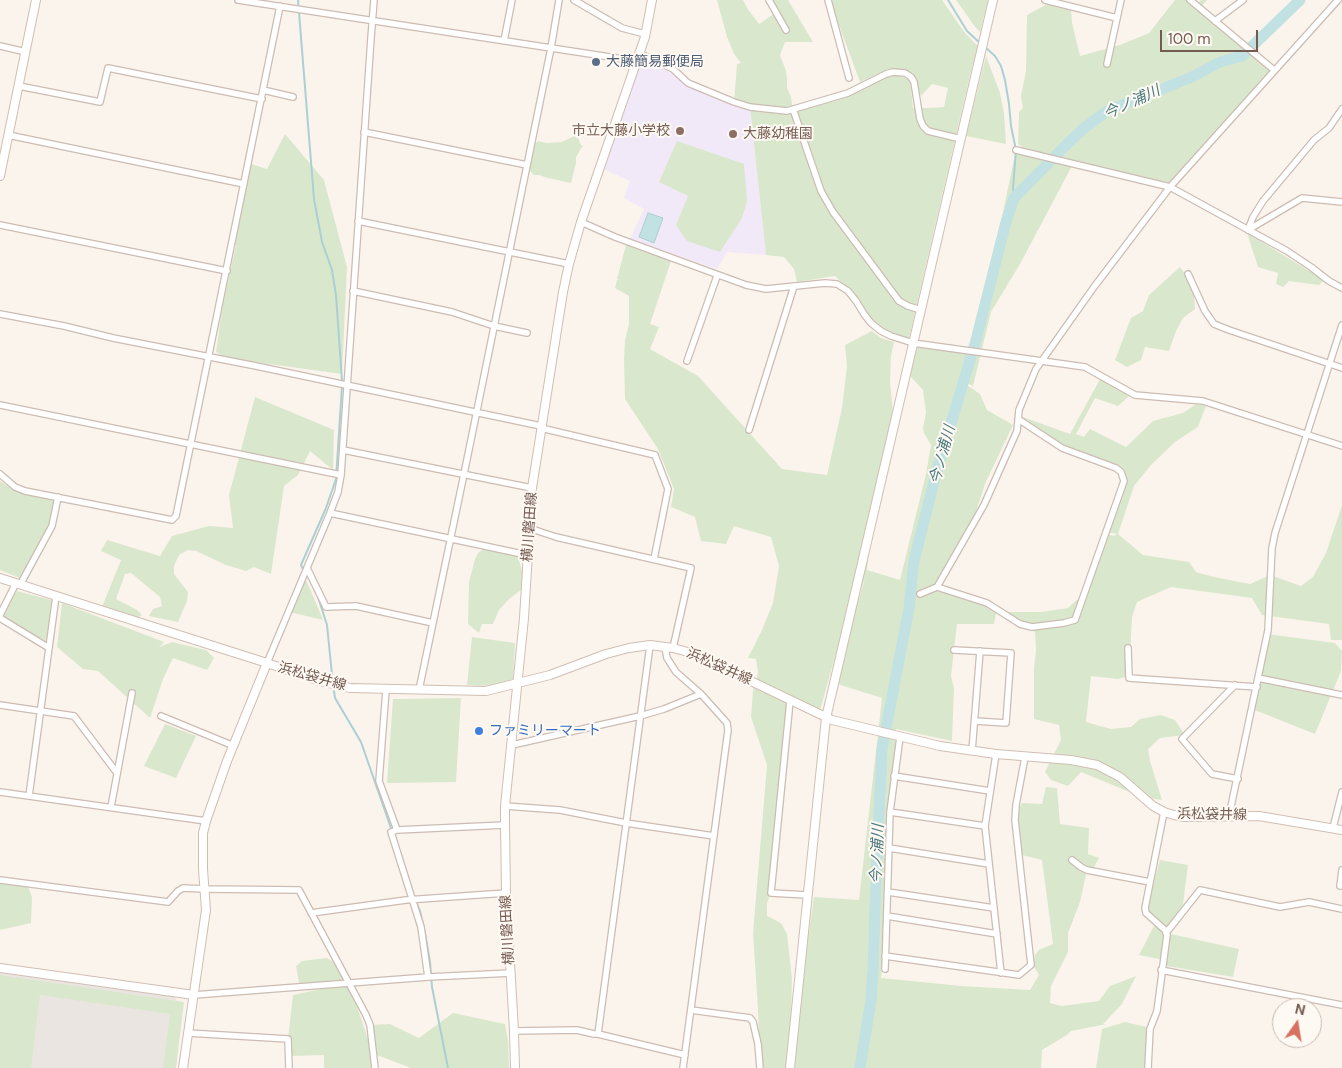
<!DOCTYPE html>
<html>
<head>
<meta charset="utf-8">
<style>
  body { margin:0 }
  #map { position:relative; width:1342px; height:1068px; overflow:hidden; background:#fbf4ec; font-family:"DM Sans",sans-serif }
  canvas { display:block }
  .north { position:absolute; left:1272px; top:998px; width:50px; height:50px; box-sizing:border-box; background:#fef9f3; border:1px solid #c7bab2; border-radius:50%; rotate:13deg; font-size:14px; font-weight:700; line-height:20px; text-align:center; color:#745b51 }
  .north::after { content:''; display:block; margin:auto; width:18px; height:22px; background:#d77160; clip-path:polygon(50% 0,100% 100%,50% 72%,0 100%) }
  .scale { position:absolute; left:1160px; top:30px; width:98px; height:22px; box-sizing:border-box; border:2px solid #745b51; border-top:0; padding-left:6px; font-size:15px; line-height:18px; white-space:nowrap; color:#745b51; -webkit-text-stroke:4px #fef9f3; paint-order:stroke }
</style>
</head>
<body>
<div id="map">
<canvas width="1342" height="1068"></canvas>
<div class="north">N</div>
<div class="scale">100 m</div>
</div>
<script>
const g = document.querySelector('canvas').getContext('2d');
g.lineJoin = 'round';
function paint(path, color) {
  g.fillStyle = color;
  g.fill(path, 'evenodd');
}
function poly(rows) {
  const path = new Path2D();
  for (const r of rows) {
    path.moveTo(r[0], r[1]);
    for (let i = 2; i < r.length; i += 2) path.lineTo(r[i], r[i + 1]);
  }
  return path;
}
function strokePath(path, color, width, dash) {
  g.strokeStyle = color;
  g.lineWidth = width;
  g.lineCap = dash ? 'butt' : 'round';
  g.setLineDash(dash || []);
  g.stroke(path);
}
function label(font, color, halo, rows, align = 'center') {
  g.font = font + ' "DM Sans","Noto Sans JP",sans-serif';
  g.lineWidth = 4;
  g.setLineDash([]);
  g.textBaseline = 'middle';
  g.strokeStyle = halo;
  g.fillStyle = color;
  for (const [text, x, y, turn = 0] of rows) {
    g.save();
    g.translate(x, y);
    g.rotate((+turn || 0) * Math.PI / 180);
    g.textAlign = isNaN(turn) ? turn : align;
    if (halo) g.strokeText(text, 0, 0);
    g.fillText(text, 0, 0);
    g.restore();
  }
}
paint(poly([
  [0,973,174,996,182,1008,173,1068,0,1068]
]), '#ebe5e1');
paint(poly([
  [642,60,750,107,766,255,727,252,717,269,630,239,644,209,624,198,630,181,603,169]
]), '#f1e9f8');
paint(poly([
  [717,0,743,0,747,8,759,24,775,13,770,0,788,0,813,42,785,42,780,55,786,71,787,78,787,88,791,97,793,112,839,100,867,88,886,76,900,76,910,80,913,108,930,108,944,107,948,88,932,84,921,96,913,73,888,69,860,82,836,17,832,0,942,0,965,33,978,46,970,75,909,338,875,327,860,301,835,276,797,282,794,269,784,257,766,255,750,107,734,102,737,64,741,63,734,54,727,37],
  [956,0,988,0,980,32,976,28],
  [1175,0,1188,0,1196,5,1201,0,1207,0,1200,8,1274,70,1170,187,1073,164,1020,264,991,312,973,386,958,379,980,394,987,410,1013,425,985,484,971,527,939,583,917,592,920,594,937,587,997,609,994,624,957,624,951,676,954,688,952,741,896,729,887,903,881,978,961,986,1030,990,1039,975,1033,965,1035,955,1039,950,1053,944,1042,860,1018,854,1016,814,1022,803,1042,804,1046,787,1057,788,1060,824,1089,828,1088,854,1099,858,1092,871,1087,870,1080,902,1068,933,1068,952,1051,986,1050,1003,1062,1006,1099,1001,1110,986,1136,976,1122,1004,1103,1024,1107,1024,1071,1031,1067,1035,1042,1050,1041,1068,760,1068,758,1009,753,933,767,765,751,717,753,690,758,673,756,659,748,658,762,630,773,603,779,566,771,537,734,526,726,544,701,541,695,517,671,507,674,489,658,449,625,399,624,360,625,340,629,324,629,296,615,288,617,280,619,280,617,279,626,245,671,261,650,324,659,327,650,349,698,376,782,469,827,475,842,408,847,366,845,345,872,331,881,338,894,342,891,356,890,381,894,426,871,525,867,570,900,580,926,474,931,445,924,433,923,428,926,413,923,390,910,376,910,358,914,360,918,345,972,355,989,272,1002,217,1016,150,1033,154,1018,144,1019,112,1023,108,1021,96,1026,71,1027,15,1051,2,1071,10,1072,23,1080,56,1120,45,1149,33],
  [865,578,834,683,882,698,859,900,814,897,790,1064,792,979,787,934,781,923,767,916,767,903,771,893,790,701,819,714,838,646],
  [986,56,1000,93,1004,113,1006,144,966,136],
  [285,134,324,180,347,267,342,374,225,358,216,352,222,309,236,245,232,244,248,163,267,169],
  [574,136,578,138,581,145,583,146,580,150,576,157,576,163,571,183,548,178,539,175,534,175,530,171,529,168,533,155,534,145,538,141,546,143,562,142],
  [677,141,744,164,747,201,742,218,720,252,687,241,676,225,688,196,659,182],
  [1247,233,1324,280,1319,285,1289,281,1283,287,1276,284,1278,273,1258,267],
  [1180,267,1193,284,1195,309,1183,318,1176,331,1169,351,1145,347,1141,360,1127,367,1115,360,1131,318,1143,311,1149,295],
  [1100,379,1129,396,1118,406,1095,398,1076,434,1084,437,1090,429,1126,447,1153,421,1183,413,1196,404,1206,406,1198,427,1175,442,1151,465,1134,486,1118,534,1143,555,1189,562,1196,572,1214,577,1250,584,1270,575,1301,586,1313,577,1326,553,1342,505,1342,640,1331,640,1329,624,1262,615,1252,598,1171,587,1137,602,1132,617,1129,676,1118,679,1091,676,1086,722,1111,729,1131,727,1140,719,1161,715,1175,720,1185,735,1160,738,1148,749,1150,761,1162,800,1142,797,1081,772,1068,786,1051,780,1045,772,1061,740,1059,725,1034,719,1034,668,1036,650,1035,632,1020,624,1003,612,1041,612,1068,608,1088,590,1106,534,1114,536,1117,534,1107,532,1123,484,1125,466,1123,477,1121,472,1059,446,1020,416,1070,434],
  [255,397,334,430,333,470,310,451,298,475,284,486,271,574,254,567,246,571,226,565,196,551,188,550,179,555,174,566,174,574,188,592,187,601,178,622,149,616,153,609,162,606,160,597,131,573,125,574,116,599,137,610,142,615,137,618,102,607,121,560,101,551,107,540,160,556,172,536,209,526,233,528,229,495],
  [0,481,13,490,56,500,49,529,20,578,0,570],
  [497,548,518,557,523,574,521,590,509,599,499,610,493,624,482,624,479,633,468,624,469,582,475,559,478,553,484,549],
  [304,576,311,591,323,620,289,612],
  [17,591,55,601,50,643,0,618,0,616],
  [62,603,164,642,159,647,172,642,206,650,214,658,207,670,173,658,163,679,150,718,98,671,83,669,57,647],
  [1267,634,1335,643,1342,651,1341,671,1315,734,1252,709],
  [472,637,515,643,513,679,492,686,467,685],
  [461,698,456,782,387,783,393,699],
  [165,724,196,736,176,778,144,766],
  [1160,860,1188,865,1182,912,1166,933,1239,949,1233,977,1167,966,1163,960,1139,955,1156,922,1146,913],
  [0,884,28,886,32,897,31,923,0,930],
  [327,958,340,966,344,981,299,983,296,966,302,961],
  [0,975,184,1002,176,1068,163,1068,170,1014,40,995,31,1068,0,1068],
  [349,983,372,1051,370,1025,390,1024,419,1038,453,1013,505,1024,508,1041,509,1068,411,1068,374,1054,375,1068,324,1068,324,1055,289,1056,288,1039,293,995],
  [1125,1022,1147,1027,1147,1068,1096,1068,1102,1029]
]), '#d9e8cc');
const water = poly([
  [648,213,663,218,654,243,639,237,648,213]
]);
paint(water, '#c2e1e3');
strokePath(water, '#aad0d4', 1);
strokePath(poly([
  [298,0,314,199,322,242,332,270,336,295,342,381],
  [948,0,967,31,981,44],
  [985,47,995,56,1001,66,1005,80,1009,104,1011,126,1016,150,1013,188,1014,198],
  [304,571,301,565,326,508,336,479,342,386],
  [318,597,327,625,332,675],
  [334,691,335,698,361,742,392,831],
  [416,902,420,911,425,933,430,962,432,987,448,1068]
]), '#aad0d4', 2);
strokePath(poly([
  [860,1068,871,1000,873,970,876,879,882,749,909,608,914,561,937,470,976,340,1006,222,1014,198,1069,142,1083,129,1107,111,1192,77,1220,62,1242,56,1300,0]
]), '#c2e1e3', 11);
const street = poly([
  [238,0,623,59,635,64],
  [574,0,622,28,645,34],
  [769,0,786,30],
  [828,0,849,78],
  [1045,0,1117,18],
  [1190,0,1274,70],
  [1215,21,1243,0],
  [504,41,512,0],
  [0,46,26,52],
  [639,53,673,69,688,83,734,102,750,107,787,111,848,93,886,74,893,72,905,73,911,77,914,82,920,119,923,126,928,131,961,139],
  [1107,64,1121,0],
  [19,86,100,102,108,68,262,99],
  [263,90,293,97],
  [793,109,821,191,833,212,899,301,908,306,921,310],
  [364,132,527,165],
  [8,135,244,184],
  [1016,150,1170,187,1287,251,1311,267,1329,281,1342,288],
  [358,221,569,264],
  [581,222,615,237,746,285,766,289,825,283,837,284,848,291,856,301,864,314,871,323,881,331,891,336,913,343,1085,367,1135,395,1203,401,1342,446],
  [0,225,227,271],
  [1248,230,1253,217,1263,201,1314,140,1329,128,1342,109],
  [1248,230,1302,198,1342,202],
  [1188,274,1205,311,1214,324,1229,330,1342,368],
  [353,291,452,312,494,326,527,333],
  [0,314,64,326,113,338,256,366,541,426],
  [687,361,717,276],
  [0,405,341,475],
  [541,428,655,455,668,489,654,559],
  [749,430,794,286],
  [343,450,532,488],
  [0,474,15,487,25,491,172,520,176,516,280,6],
  [330,513,527,555],
  [529,528,556,537,691,568,673,648],
  [307,568,326,607,356,606,433,623],
  [20,585,52,526,58,497],
  [937,587,987,603,1020,624,1032,627,1064,623,1075,620,1124,481,1121,472,1116,468,1062,448,1018,419],
  [920,594,937,587,984,505,1017,431,1019,410,1036,369,1094,287,1170,187,1338,0],
  [0,615,16,583],
  [0,618,49,648],
  [665,647,667,658,676,672,701,694,727,723,728,730,683,1068],
  [1128,648,1129,678,1257,687],
  [954,650,1011,653,1006,723,975,721],
  [267,663,330,513,338,492,341,475,371,38,374,0],
  [1258,678,1342,695],
  [1235,685,1182,739,1212,774,1238,779],
  [386,690,379,781,397,830],
  [419,690,464,474,551,48,559,0],
  [790,701,771,893,807,895],
  [0,705,74,716,117,773],
  [161,716,234,746],
  [512,745,640,716,664,709,701,694],
  [972,751,980,651],
  [996,754,985,826,1001,973],
  [894,776,990,791],
  [0,792,206,821],
  [29,796,56,596],
  [505,806,560,810,626,823,714,836],
  [111,807,132,693],
  [890,812,985,826],
  [1229,816,1268,630,1272,548,1275,533,1342,325],
  [1333,828,1342,792],
  [889,848,989,864],
  [1072,860,1081,867,1087,870,1150,882],
  [1342,870,1340,886,1342,886],
  [0,880,168,902,178,891,183,888,205,889,299,890,366,1015,370,1025,375,1068],
  [888,892,994,908],
  [311,913,406,900,506,893],
  [887,916,997,934],
  [1166,933,1200,890,1280,907,1309,902,1342,909],
  [885,956,1019,975,1031,965,1015,820,1016,805,1025,757],
  [885,969,890,812,900,737],
  [1161,970,1342,1005],
  [428,977,421,927,391,832,397,830,505,825],
  [194,995,428,977,511,973],
  [691,1010,750,1018,753,1022,758,1044,760,1068],
  [514,1031,577,1030,594,1034,598,1034,685,1055],
  [188,1033,288,1039,289,1068],
  [598,1034,650,645],
  [1148,1068,1150,1029,1157,1011,1167,935,1165,930,1146,913,1145,908,1164,812]
]);
const secondary = poly([
  [0,176,36,0],
  [0,578,267,663,320,681,350,688,486,691,550,675,606,654,629,648,650,645,673,648,688,652,705,659,832,720,940,746,996,754,1071,760,1097,765,1120,777,1153,806,1164,812,1174,815,1184,817,1259,816,1342,830],
  [0,968,194,995],
  [183,1068,206,910,203,869,203,833,206,821,227,761,267,663],
  [515,1068,514,1031,506,893,505,825,505,806,524,618,532,488,563,292,569,264,581,222,645,37,652,0],
  [790,1068,826,718,993,0]
]);
strokePath(street, '#ccbcb3', 8);
strokePath(secondary, '#d1beb3', 10);
strokePath(street, '#fff', 5.5);
strokePath(secondary, '#fff', 8);
for (const [x, y, r, color] of [
  [596,62,5,"#5c6f8a"],
  [680,131,5,"#8d6e63"],
  [733,134,5,"#8d6e63"],
  [479,731,5,"#3f7fe0"]
]) {
  const dot = new Path2D();
  dot.arc(x, y, r, 0, 2 * Math.PI);
  g.fillStyle = color;
  g.fill(dot);
  strokePath(dot, '#fef9f3', 2);
}
label('14px', '#4e5e75', '#fef9f3', [
  ["大藤簡易郵便局",606,62]
], 'left');
label('14px', '#785e54', '#fef9f3', [
  ["市立大藤小学校",670,131],
  ["大藤幼稚園",743,134,"left"]
], 'right');
label('14px', '#745b51', '#fef9f3', [
  ["横川磐田線",530,527,-86],
  ["浜松袋井線",719,667,24],
  ["浜松袋井線",312,677,16],
  ["浜松袋井線",1212,815,1],
  ["横川磐田線",508,930,-93]
]);
label('14px', '#366cbe', '#fef9f3', [
  ["ファミリーマート",489,731]
], 'left');
label('italic 15px', '#49797e', '#fef9f3', [
  ["今ノ浦川",1132,103,-25],
  ["今ノ浦川",943,455,-75],
  ["今ノ浦川",878,854,-88]
]);
</script>
</body>
</html>
